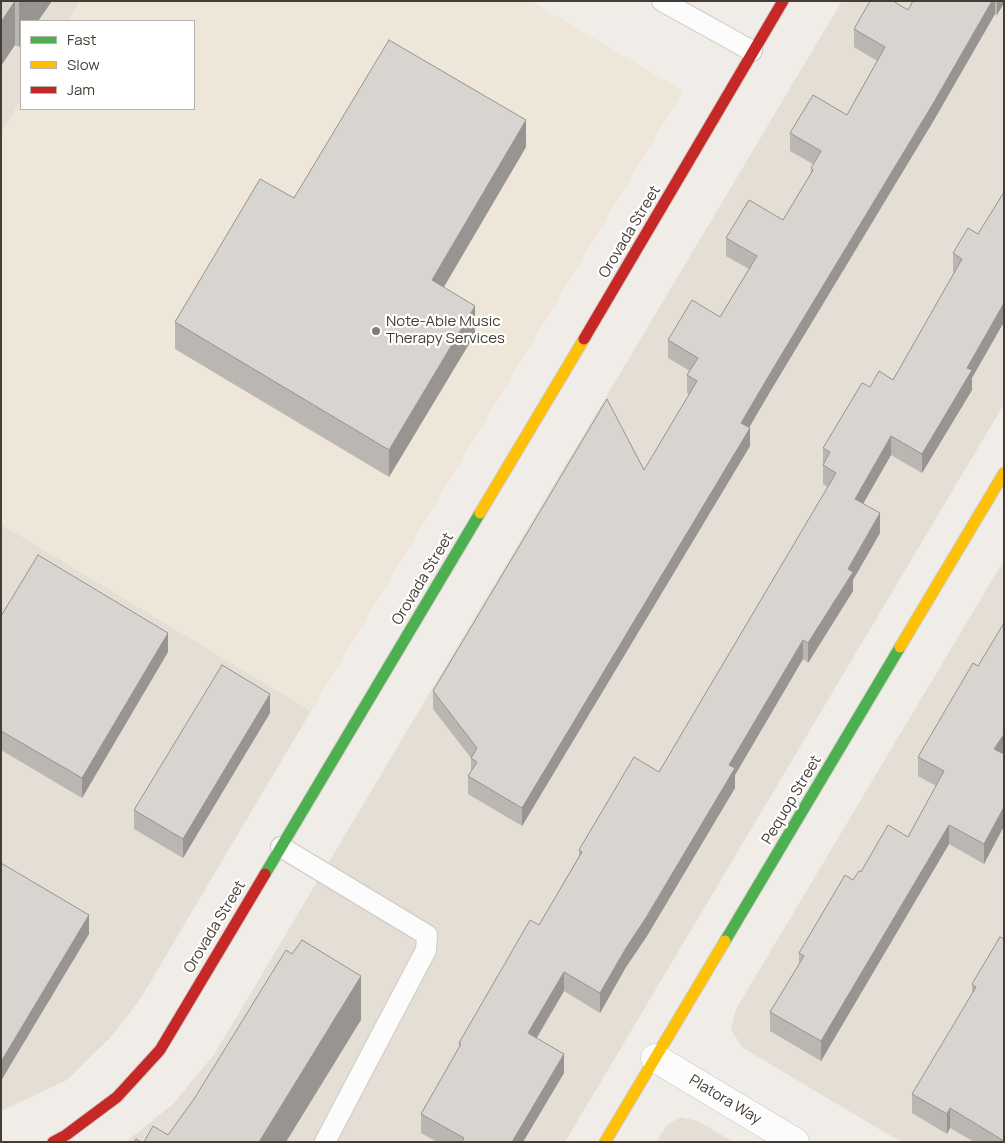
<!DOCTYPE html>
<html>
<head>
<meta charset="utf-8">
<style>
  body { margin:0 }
  #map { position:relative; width:1005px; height:1143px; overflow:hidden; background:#f0ede8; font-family:Manrope,sans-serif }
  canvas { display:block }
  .frame { position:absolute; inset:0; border:2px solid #453d33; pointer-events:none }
  .legend { position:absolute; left:20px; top:20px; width:175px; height:90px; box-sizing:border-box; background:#fff; border:1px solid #b5b1ad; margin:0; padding:6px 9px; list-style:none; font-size:15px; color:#453d33 }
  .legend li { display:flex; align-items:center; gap:10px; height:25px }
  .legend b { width:25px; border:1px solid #b5b1ad }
</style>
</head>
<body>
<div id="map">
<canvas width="1005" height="1143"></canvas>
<div class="frame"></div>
<ul class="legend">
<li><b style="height:6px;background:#4caf50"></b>Fast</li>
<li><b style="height:6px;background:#ffc107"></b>Slow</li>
<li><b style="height:6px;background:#c62828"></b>Jam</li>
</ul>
</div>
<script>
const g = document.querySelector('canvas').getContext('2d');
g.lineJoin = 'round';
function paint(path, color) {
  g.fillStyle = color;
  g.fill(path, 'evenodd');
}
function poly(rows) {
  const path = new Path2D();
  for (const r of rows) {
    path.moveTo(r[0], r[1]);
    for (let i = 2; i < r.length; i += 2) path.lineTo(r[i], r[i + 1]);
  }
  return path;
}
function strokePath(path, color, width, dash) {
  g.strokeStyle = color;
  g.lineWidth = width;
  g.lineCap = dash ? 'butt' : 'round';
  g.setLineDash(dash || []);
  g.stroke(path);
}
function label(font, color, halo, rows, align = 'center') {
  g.font = font + ' Manrope,sans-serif';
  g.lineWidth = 4.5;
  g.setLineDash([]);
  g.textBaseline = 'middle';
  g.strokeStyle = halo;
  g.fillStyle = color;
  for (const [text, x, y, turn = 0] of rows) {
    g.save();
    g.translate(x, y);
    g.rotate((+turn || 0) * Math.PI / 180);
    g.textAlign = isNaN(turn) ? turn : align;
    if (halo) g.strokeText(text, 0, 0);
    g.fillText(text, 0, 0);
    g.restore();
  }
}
paint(poly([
  [1,1,80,1,68,21,21,21,21,100,1,134],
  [842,1,1004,1,1004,404,565,1142,126,1142,174,1103,215,1053],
  [1,524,311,711,139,1001,110,1038,67,1080,1,1111],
  [1004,560,1004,1142,901,1142,743,1048,731,1030,736,1009],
  [680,1117,698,1121,733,1142,656,1142,667,1125]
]), '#e4ded5');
paint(poly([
  [80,1,531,1,683,91,311,711,1,524,1,134,21,100,21,109,194,109,194,21,68,21]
]), '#eee7d9');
const lane = poly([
  [662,1,752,51],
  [281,847,427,935,426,950,325,1142]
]);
const street = poly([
  [655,1058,795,1142]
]);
const fast = poly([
  [265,874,480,513],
  [725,941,900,647]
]);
const slow = poly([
  [480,513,584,339],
  [900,647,1004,473],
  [605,1142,725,941]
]);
const jam = poly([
  [584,339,783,1],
  [53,1142,66,1135,117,1097,160,1050,265,874]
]);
strokePath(lane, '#ccc9c4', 22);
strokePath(street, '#ccc9c4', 29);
strokePath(fast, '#d1cbc0', 13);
strokePath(slow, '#d1cbc0', 13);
strokePath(jam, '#d1cbc0', 13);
strokePath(lane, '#fdfcfc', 20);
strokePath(street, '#fdfcfc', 28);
strokePath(fast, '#4caf50', 11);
strokePath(slow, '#ffc107', 11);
strokePath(jam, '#c62828', 11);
paint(poly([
  [1,1,52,1,38,21,21,21,19,47,15,45],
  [913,1,1004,1,997,15,995,14,934,120,771,390,749,428,750,446,522,826,468,794,468,776,471,773,471,758,433,709,433,691,644,470,689,395,687,393,687,375,690,371,668,358,668,340,720,317,749,269,726,256,726,238,783,220,811,173,811,168,813,164,790,151,790,133,847,115,877,61,854,47,854,29,908,10],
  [526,147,444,287,475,334,389,477,175,349,175,322,294,198],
  [968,228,972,390,922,473,891,455,863,503,880,533,853,580,853,591,808,663,803,659,735,775,735,788,647,936,626,967,600,1013,564,991,537,1038,564,1073,523,1142,437,1142,421,1133,421,1114,459,1048,459,1043,539,925,579,856,579,850,659,772,828,487,823,484,823,448,870,387,893,380,954,273,953,272,953,253],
  [1,616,168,652,82,798,1,750],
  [270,713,183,858,134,829,134,810],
  [1004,754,1004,826,984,864,949,844,821,1061,770,1031,770,1012,799,964,799,953,853,880,861,872,908,837,936,786,918,776,918,757],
  [1,863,89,934,2,1079,1,1079],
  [1004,939,1004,1142,974,1142,950,1128,947,1134,912,1113,912,1094,972,994,972,984]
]), '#bab6b2');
paint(poly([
  [15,1,15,45,1,66,1,22],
  [20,1,52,1,38,21,21,21,21,44,19,47,19,3],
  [992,1,995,1,995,14,934,120,771,390,741,441,741,423,771,372],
  [997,1,1004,1,1004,3,997,15],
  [526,120,526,147,432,307,432,280],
  [1004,303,1004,322,972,378,972,390,922,473,922,454,967,368],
  [475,306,475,334,389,477,389,450],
  [750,428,750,446,522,826,522,808],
  [891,436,891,455,855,518,855,499],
  [880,513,880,533,853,580,853,591,808,663,808,643,848,569],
  [168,633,168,652,82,798,82,778],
  [803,640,803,659,735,775,735,788,647,936,626,967,600,1013,600,993,729,765],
  [270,694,270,713,183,858,183,839],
  [1004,734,1004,753,994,769,994,749],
  [1004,807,1004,826,984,864,984,844],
  [949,825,949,844,821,1061,821,1041],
  [89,915,89,934,2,1079,2,1060],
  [564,972,564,991,528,1052,528,1033],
  [361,976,361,1020,286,1142,259,1142],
  [564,1054,564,1073,523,1142,512,1142],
  [950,1108,950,1128,947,1134,947,1114]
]), '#979491');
const building = poly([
  [1,1,15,1,1,22,1,1],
  [870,1,893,1,908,10,913,1,992,1,934,102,771,372,741,423,750,428,522,808,468,776,477,762,471,758,477,748,433,691,607,399,644,470,697,381,687,375,698,358,668,340,692,300,720,317,757,256,726,238,749,200,783,220,813,170,811,168,821,151,790,133,813,95,847,115,885,47,854,29,870,1],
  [389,40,526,120,432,280,475,306,389,450,175,322,260,179,294,198,389,40],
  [1004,192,1004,303,967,368,972,370,922,454,891,436,855,499,880,513,848,569,853,572,808,643,803,640,729,765,735,768,647,916,626,948,600,993,564,972,528,1033,564,1054,512,1142,462,1142,464,1138,421,1114,461,1044,459,1043,530,920,539,925,582,852,579,850,634,757,659,772,836,473,823,465,830,452,823,448,862,383,870,387,879,371,893,380,962,259,953,253,968,228,978,234,1004,192],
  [38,555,168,633,82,778,1,731,1,616,38,555],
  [1004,623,1004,734,994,749,1004,754,1004,807,984,844,949,825,821,1041,770,1012,804,956,799,953,845,875,853,880,859,871,861,872,888,825,908,837,944,771,918,757,973,663,978,666,1004,623],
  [222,665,270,694,183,839,134,810,222,665],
  [1,863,89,915,2,1060,1,1060,1,863],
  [1000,937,1004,939,1004,1141,950,1108,947,1114,912,1094,976,987,972,984,1000,937],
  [302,940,361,976,259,1142,144,1142,153,1126,168,1135,194,1099,286,950,292,954,302,940],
  [136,1139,141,1142,134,1142,136,1139]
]);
paint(building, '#d8d4cf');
strokePath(building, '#979491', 1);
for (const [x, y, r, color] of [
  [376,331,5,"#817b72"]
]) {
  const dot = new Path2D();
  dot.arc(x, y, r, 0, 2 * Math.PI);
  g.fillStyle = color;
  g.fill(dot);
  strokePath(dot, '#fff', 2);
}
label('15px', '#453d33', '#fff', [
  ["Orovada Street",630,232,-59],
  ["Orovada Street",423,579,-59],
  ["Pequop Street",792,800,-59],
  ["Orovada Street",215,927,-59],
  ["Platora Way",725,1100,31]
]);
label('15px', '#453d33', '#fff', [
  ["Note-Able Music",386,322],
  ["Therapy Services",386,339]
], 'left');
</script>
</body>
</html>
